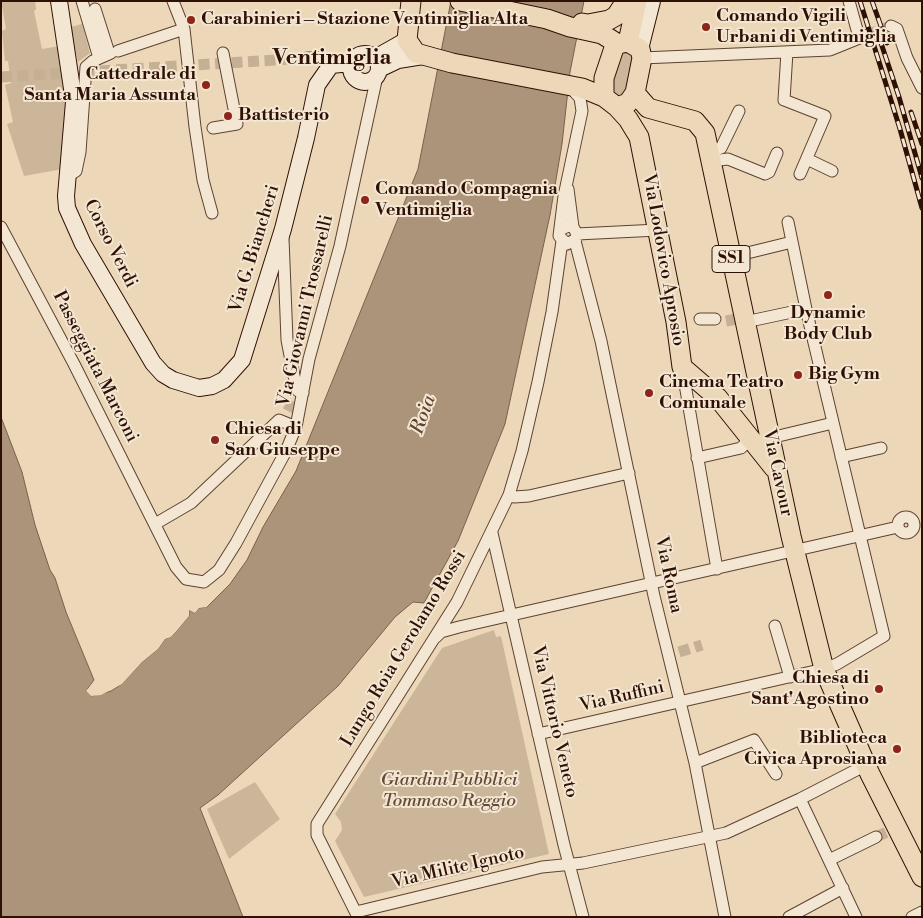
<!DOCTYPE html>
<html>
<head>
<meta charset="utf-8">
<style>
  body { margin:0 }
  #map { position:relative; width:923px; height:918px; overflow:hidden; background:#ecd8b9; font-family:"Libre Bodoni",serif }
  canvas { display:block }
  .frame { position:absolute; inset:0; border:2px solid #2f1004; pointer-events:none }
</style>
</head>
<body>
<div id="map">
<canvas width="923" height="918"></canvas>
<div class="frame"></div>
</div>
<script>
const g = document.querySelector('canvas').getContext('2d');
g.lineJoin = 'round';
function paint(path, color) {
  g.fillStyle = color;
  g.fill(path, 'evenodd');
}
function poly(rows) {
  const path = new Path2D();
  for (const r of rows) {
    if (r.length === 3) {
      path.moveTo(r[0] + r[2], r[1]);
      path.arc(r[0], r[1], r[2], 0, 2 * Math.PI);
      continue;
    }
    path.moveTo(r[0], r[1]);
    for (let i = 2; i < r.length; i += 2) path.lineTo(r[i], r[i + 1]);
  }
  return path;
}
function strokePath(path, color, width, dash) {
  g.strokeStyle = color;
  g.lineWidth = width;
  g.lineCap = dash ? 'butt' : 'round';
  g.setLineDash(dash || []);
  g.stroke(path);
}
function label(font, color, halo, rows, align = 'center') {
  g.font = font + ' "Libre Bodoni",serif';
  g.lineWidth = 4;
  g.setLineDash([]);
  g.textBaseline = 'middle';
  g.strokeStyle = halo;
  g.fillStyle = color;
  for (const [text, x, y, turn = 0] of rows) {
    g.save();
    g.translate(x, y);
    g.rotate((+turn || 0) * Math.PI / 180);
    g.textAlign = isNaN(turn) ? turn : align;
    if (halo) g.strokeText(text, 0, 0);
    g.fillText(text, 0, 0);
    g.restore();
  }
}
paint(poly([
  [1,1,35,1,36,9,34,11,42,49,60,46,68,97,63,169,24,176,7,124,13,122,5,85,11,83,8,61,5,61,2,31,6,29],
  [82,24,90,53,78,62,70,27],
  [625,52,634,54,629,94,613,99,613,65,621,53],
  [494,630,496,637,501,636,549,854,364,897,335,841,342,830,341,822,335,814,442,648],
  [255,782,280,819,229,859,207,809]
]), '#ccb69a');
const water = poly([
  [451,1,584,1,570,72,562,144,550,215,505,424,458,541,424,603,413,602,395,617,338,686,218,795,200,808,243,917,1,917,1,417,22,472,35,525,50,570,55,578,66,612,94,680,86,691,91,696,111,691,122,684,142,662,158,649,165,639,171,637,179,628,189,616,189,610,195,613,199,608,207,607,230,584,247,560,263,527,296,471,418,169,451,1]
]);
paint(water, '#ac947b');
strokePath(water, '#7a5f4b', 1);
paint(poly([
  [208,602,207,607,199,608,195,613,189,610,189,616,179,628,171,637,165,639,158,649,142,662,122,684,101,695,91,696,86,691,96,679,89,691,92,693,110,689,121,682,141,660,156,647,163,637,169,635,177,627,187,615,187,608,191,607,194,610]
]), '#ecd8b9');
strokePath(poly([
  [867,35,891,26],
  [1,77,307,58],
  [726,321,737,319],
  [288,411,294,399],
  [679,652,702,645],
  [876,837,889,831]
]), '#c6b095', 11, [11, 5.5]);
const street = poly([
  [82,1,99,58],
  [173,1,184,29,195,127,203,180,212,213],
  [849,1,859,37],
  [95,9,109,53],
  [891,26,897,29,907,58,922,88],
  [118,51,184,29],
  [787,52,784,100,825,116,800,174],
  [307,58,319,58,331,65],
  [642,58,830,50,867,35],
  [213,128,237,124,223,53],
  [709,152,721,148,739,111],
  [807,159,832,171],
  [711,161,728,159,765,174,769,172,777,153],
  [68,176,76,171,80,152,86,67,93,61,111,53],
  [568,189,573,227],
  [1,227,74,364,176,567,186,579,204,582,219,570,236,543,286,451,296,427,309,359,340,246,377,76],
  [560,230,568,226,573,227,577,234,576,239,567,244,559,236,564,196,582,111,580,98,570,87],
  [577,234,658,230],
  [283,238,287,340,294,376,298,391,303,393],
  [575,241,601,341,654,596,695,763,725,917],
  [731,257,792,242],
  [700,319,715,319],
  [745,322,806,309],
  [682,367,717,569],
  [766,439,833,423],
  [841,457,881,448],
  [697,458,741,448,750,439],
  [509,495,514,497,529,496,629,473],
  [906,525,8],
  [155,524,191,503,279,420,296,427],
  [492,533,564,845,583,917],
  [775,626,790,677],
  [436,637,441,632,459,627,898,527],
  [538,734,824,669,837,664,884,636,806,309,788,222],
  [695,763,754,740,776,774],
  [800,799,856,917],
  [829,860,876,837],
  [356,912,542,867,583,863,726,833,800,799,866,765],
  [358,917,317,835,317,824,457,602,509,495,522,451,538,382,552,312,562,241],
  [789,917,843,888],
  [912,917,922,912]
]);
const secondary = poly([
  [59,1,74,102,66,196,67,208,83,244,153,363,163,374,173,380,199,388,212,386,224,380,242,360,283,229,306,138,317,85,331,65,351,63],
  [640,49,652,1],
  [365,68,14],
  [375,58,407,40],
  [379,69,398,60,423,56]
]);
const primary = poly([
  [411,1,407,40,416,53,452,63,582,88,604,97],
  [460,1,547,19,570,27,602,34,618,44],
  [582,23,588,24,609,20,616,16,626,1],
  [628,42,640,49,642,58,635,93,628,103,617,107,604,97,604,78,614,48,618,44,628,42],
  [628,42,637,1],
  [635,93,648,108,695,121,705,133,791,536,824,669,870,774,922,877],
  [617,107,628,119,639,137,676,322,682,367,718,398,774,468]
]);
strokePath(street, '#5e4231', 13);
strokePath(secondary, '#2f1004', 18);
strokePath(primary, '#2f1004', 21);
strokePath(street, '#f3e6d2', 11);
strokePath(secondary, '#f3e6d2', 16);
strokePath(primary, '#ecd8b9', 19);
const rail = poly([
  [860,1,900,129,922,208],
  [872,1,887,43],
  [879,37,899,97,922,178],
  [911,112,922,144]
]);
strokePath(rail, '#2f1004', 5);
strokePath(rail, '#f3e6d2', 3, [9]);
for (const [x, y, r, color] of [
  [191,20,5,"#8f2418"],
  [706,27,5,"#8f2418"],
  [206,85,5,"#8f2418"],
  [228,116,5,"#8f2418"],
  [365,200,5,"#8f2418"],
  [828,295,5,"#8f2418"],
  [798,375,5,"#8f2418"],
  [649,393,5,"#8f2418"],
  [215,440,5,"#8f2418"],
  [879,689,5,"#8f2418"],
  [897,749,5,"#8f2418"]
]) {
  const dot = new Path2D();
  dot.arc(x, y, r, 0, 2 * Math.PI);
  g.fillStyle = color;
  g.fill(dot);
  strokePath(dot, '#f3e6d2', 2);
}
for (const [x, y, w] of [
  [731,259,38]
]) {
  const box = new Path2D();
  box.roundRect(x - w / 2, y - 13.5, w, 27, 4);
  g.fillStyle = '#f3e6d2';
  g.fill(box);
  strokePath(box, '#2f1004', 1);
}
label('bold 16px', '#2f1004', null, [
  ["SS1",731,259]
]);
label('bold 18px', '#2f1004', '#f3e6d2', [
  ["Comando Vigili",716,17],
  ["Urbani di Ventimiglia",716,38],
  ["Carabinieri – Stazione Ventimiglia Alta",201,20],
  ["Cattedrale di",196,75,"right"],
  ["Santa Maria Assunta",196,96,"right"],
  ["Battisterio",238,116],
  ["Comando Compagnia",375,190],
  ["Ventimiglia",375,211],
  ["Dynamic",828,314,"center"],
  ["Body Club",828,335,"center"],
  ["Big Gym",808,375],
  ["Cinema Teatro",659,383],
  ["Comunale",659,404],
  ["Chiesa di",225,430],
  ["San Giuseppe",225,451],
  ["Chiesa di",869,679,"right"],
  ["Sant'Agostino",869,700,"right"],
  ["Biblioteca",887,739,"right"],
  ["Civica Aprosiana",887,760,"right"]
], 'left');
label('18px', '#2f1004', '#f3e6d2', [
  ["Corso Verdi",110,244,63],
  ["Via G. Biancheri",255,249,-73],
  ["Via Lodovico Aprosio",663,260,80],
  ["Via Giovanni Trossarelli",306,311,-77],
  ["Passeggiata Marconi",95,367,63],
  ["Via Cavour",777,473,78],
  ["Via Roma",668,575,78],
  ["Lungo Roia Gerolamo Rossi",404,649,-59],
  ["Via Ruffini",622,697,-13],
  ["Via Vittorio Veneto",554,722,77],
  ["Via Milite Ignoto",458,868,-13]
]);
label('italic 18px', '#664a38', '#f3e6d2', [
  ["Giardini Pubblici",449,781],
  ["Tommaso Reggio",449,802]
]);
label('italic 19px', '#614534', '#f3e6d2', [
  ["Roia",424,415,-70]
]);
label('bold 22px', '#2f1004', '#f3e6d2', [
  ["Ventimiglia",332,59]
]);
</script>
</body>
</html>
